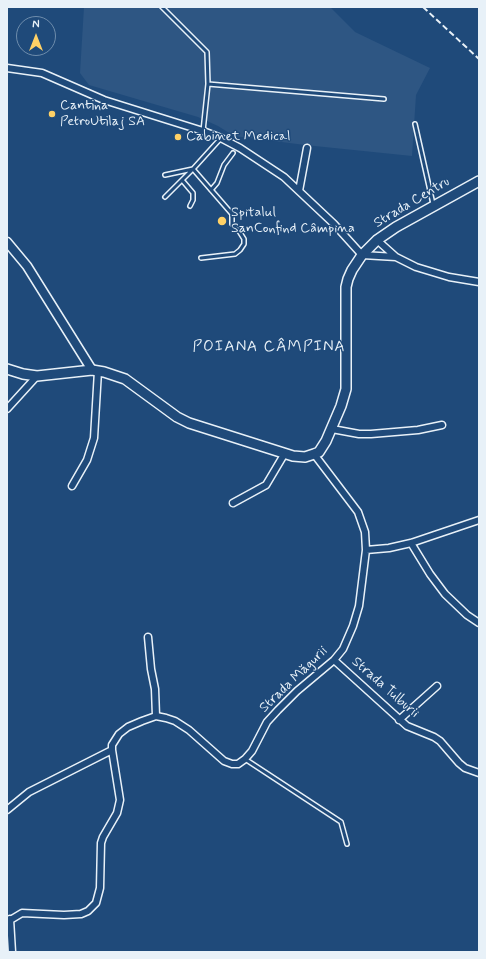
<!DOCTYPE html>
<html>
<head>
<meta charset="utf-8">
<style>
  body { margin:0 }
  #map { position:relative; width:486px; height:959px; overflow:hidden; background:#1f4a7a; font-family:Mynerve,sans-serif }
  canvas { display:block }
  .frame { position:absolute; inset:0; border:8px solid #e8f1f8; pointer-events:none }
  .north { position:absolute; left:16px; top:16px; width:40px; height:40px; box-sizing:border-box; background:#1f4a7a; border:1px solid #6f8dac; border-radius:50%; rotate:0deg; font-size:11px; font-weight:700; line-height:16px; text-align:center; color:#e8f1f8 }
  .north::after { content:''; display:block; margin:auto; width:14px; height:18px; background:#ffd166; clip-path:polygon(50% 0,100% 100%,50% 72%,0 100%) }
</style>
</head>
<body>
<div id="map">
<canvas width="486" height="959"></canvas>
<div class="frame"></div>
<div class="north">N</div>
</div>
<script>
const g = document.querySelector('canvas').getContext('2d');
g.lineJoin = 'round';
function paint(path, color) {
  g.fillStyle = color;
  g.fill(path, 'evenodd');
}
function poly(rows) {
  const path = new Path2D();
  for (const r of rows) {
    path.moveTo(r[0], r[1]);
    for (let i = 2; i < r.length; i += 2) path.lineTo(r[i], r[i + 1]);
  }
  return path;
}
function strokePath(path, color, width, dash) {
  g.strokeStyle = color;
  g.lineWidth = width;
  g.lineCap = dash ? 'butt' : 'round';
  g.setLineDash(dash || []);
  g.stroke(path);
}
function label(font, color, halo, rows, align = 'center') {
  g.font = font + ' Mynerve,sans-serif';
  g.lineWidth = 3;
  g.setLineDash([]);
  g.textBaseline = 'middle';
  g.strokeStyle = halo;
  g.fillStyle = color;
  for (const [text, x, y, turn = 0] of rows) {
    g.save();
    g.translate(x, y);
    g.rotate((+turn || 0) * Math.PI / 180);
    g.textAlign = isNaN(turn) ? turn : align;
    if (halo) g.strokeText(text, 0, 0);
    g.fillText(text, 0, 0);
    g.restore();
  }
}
paint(poly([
  [84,7,330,7,355,32,430,68,416,95,412,156,305,145,234,136,218,126,198,117,89,85,80,73]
]), '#2e5683');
const service = poly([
  [162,7,207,52,208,84,203,131],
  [208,84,384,99],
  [415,124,433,204],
  [165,175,193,169],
  [182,180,193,193,193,200,190,206],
  [211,190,217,183,224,165,233,153],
  [165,197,193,169],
  [201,258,235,254,240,250,244,244,244,239,239,231,232,224,232,214,193,169,221,138],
  [245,759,341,822,347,844]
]);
const minor = poly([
  [7,68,42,73,104,100,203,131,221,138,240,148,284,177,334,224,362,255,396,257],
  [299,191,307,148],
  [377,240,396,257,416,267,449,277,479,282],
  [7,409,37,376],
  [332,429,359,434,371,434,418,430,442,425],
  [72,486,87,460,94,438,98,371],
  [233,503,266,485,285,453],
  [411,543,430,574,445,594,467,615,479,623],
  [366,550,389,548,411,543,479,520],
  [148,637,151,669,155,689,156,716],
  [334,660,407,726,434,737,440,741,459,763,465,768,479,773],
  [399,720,437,686],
  [7,810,29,792,112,750],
  [10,919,12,952],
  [7,922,22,913,64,915,81,914,88,911,96,903,100,888,101,843,103,837,117,813,120,800,112,750,112,745,119,734,128,727,142,721,156,716,166,718,175,721,189,730,224,761,232,764,238,764,245,759,252,751,267,722,278,710,297,691,334,660,343,649,353,626,359,606,366,550,365,532,358,512,314,454]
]);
const tertiary = poly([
  [7,242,27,266,92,370]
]);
const secondary = poly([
  [7,369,23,374,37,376,92,370,104,372,125,379,177,417,189,423,293,456,305,457,314,454,319,452,326,441,341,406,346,389,346,287,348,279,352,270,362,255,377,240,396,227,479,181]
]);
strokePath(service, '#e8f1f8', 6);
strokePath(minor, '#e8f1f8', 9);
strokePath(tertiary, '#e8f1f8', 11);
strokePath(secondary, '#e8f1f8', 12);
strokePath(service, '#1f4a7a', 3);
strokePath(minor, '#1f4a7a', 6);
strokePath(tertiary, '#1f4a7a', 8);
strokePath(secondary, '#1f4a7a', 9);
strokePath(poly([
  [423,7,479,59]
]), '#e8f1f8', 2, [6, 3]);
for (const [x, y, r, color] of [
  [52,114,4,"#ffd166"],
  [178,137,4,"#ffd166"],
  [222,221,5,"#ffd166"]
]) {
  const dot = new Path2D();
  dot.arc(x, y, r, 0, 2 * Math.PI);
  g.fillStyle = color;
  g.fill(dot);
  strokePath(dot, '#1f4a7a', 1.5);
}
label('14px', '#e8f1f8', '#1f4a7a', [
  ["Cantina",60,106],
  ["PetroUtilaj SA",60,122],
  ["Cabinet Medical",186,137],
  ["Spitalul",231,213],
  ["SanConfind Câmpina",231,229]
], 'left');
label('14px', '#e8f1f8', '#1f4a7a', [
  ["Strada Centru",412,203,-31],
  ["Strada Măgurii",294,680,-44],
  ["Strada Tulburii",385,688,41]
]);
g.letterSpacing = '1px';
label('16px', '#e8f1f8', '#1f4a7a', [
  ["POIANA CÂMPINA",269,348]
]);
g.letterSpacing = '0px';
</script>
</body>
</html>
